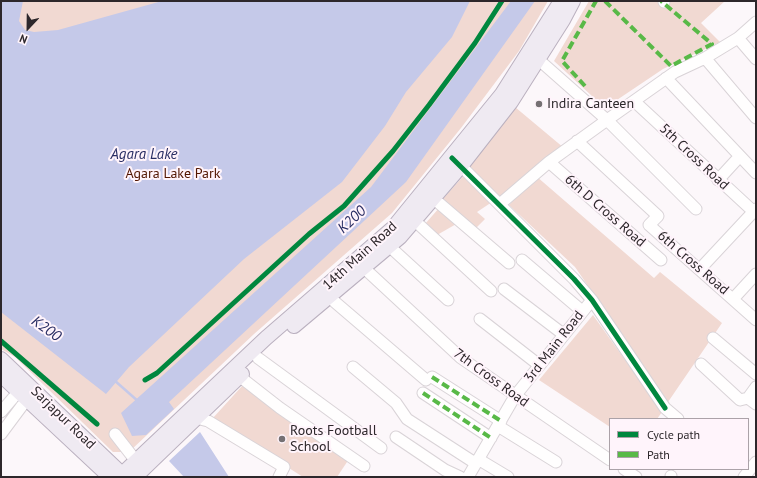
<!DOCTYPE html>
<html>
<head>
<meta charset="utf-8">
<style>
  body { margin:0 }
  #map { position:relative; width:757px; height:478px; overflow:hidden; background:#fcf7fa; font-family:"PT Sans",sans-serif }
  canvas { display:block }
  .frame { position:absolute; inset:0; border:2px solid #2d272b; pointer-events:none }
  .legend { position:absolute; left:609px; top:418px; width:140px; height:52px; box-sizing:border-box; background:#fff4fb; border:1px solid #aba2a8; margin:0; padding:5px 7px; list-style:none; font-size:12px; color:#2d272b }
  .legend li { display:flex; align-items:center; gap:8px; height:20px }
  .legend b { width:20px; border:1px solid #aba2a8 }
  .north { position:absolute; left:8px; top:8px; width:40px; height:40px; -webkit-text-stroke:3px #fff4fb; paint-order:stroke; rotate:202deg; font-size:11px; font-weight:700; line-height:16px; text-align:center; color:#2d272b }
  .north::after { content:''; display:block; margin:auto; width:14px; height:18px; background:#2d272b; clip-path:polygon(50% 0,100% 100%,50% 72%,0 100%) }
</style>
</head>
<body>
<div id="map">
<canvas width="757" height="478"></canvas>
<div class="frame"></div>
<ul class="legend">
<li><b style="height:5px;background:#00873e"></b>Cycle path</li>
<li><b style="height:5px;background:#58b947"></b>Path</li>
</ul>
<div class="north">N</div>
</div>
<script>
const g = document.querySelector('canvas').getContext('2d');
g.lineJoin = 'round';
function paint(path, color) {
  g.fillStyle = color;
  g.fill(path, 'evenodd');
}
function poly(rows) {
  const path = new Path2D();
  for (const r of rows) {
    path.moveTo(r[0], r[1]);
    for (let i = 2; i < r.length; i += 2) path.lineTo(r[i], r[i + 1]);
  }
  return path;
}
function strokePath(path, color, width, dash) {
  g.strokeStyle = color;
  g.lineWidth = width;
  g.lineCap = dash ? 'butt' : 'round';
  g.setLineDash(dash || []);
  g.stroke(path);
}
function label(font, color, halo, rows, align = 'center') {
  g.font = font + ' "PT Sans",sans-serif';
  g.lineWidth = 4;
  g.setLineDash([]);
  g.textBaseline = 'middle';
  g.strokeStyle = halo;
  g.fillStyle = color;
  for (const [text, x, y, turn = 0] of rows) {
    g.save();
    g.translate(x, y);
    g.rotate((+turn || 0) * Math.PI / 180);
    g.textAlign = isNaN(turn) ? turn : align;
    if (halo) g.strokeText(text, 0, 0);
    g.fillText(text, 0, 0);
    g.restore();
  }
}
paint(poly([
  [1,1,548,1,519,51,461,128,392,213,254,334,130,451,121,452,113,452,15,357,1,349],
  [589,1,725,1,701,23,720,42,663,69,605,108,554,61],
  [515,107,564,148,500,198,466,166],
  [466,173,492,202,477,212,485,219,476,228,442,200],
  [536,176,654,278,660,272,722,323,668,402,575,267,509,205],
  [440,207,458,223,437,235,425,224],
  [593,315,662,412,657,419,610,419,610,427,539,380],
  [243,385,349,459,337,477,303,477,212,419]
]), '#f1d9d2');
paint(poly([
  [1,1,23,1,19,21,25,30,34,32,58,30,162,1,470,1,452,37,406,92,385,126,342,182,244,259,129,367,106,394,1,312],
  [511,1,535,1,406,182,169,402,174,409,146,435,132,436,121,413,371,187],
  [200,432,229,477,184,477,169,461]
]), '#c5c9e9');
strokePath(poly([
  [114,380,139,402]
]), '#c5c9e9', 2.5);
const minor = poly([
  [664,2,664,1],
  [738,38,756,59],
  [705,58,756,118],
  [539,60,607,120,675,72,705,58,738,38,756,22],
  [666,78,756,173],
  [634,101,754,212],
  [577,141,658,216,649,225,756,320],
  [456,161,574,279,592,300,665,408,678,419],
  [549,162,661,260],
  [718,180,740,156],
  [433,198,509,263],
  [500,204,549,162,607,120,696,209],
  [414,220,491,291],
  [389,246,448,300],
  [522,260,582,311],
  [364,268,461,358,610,460],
  [700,269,756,209],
  [504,289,563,334],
  [329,297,426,380],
  [733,299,756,274],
  [480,319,539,365],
  [713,338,756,374],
  [258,358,381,448],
  [701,364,740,400,748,398,756,404],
  [353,367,396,403,407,419,475,463],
  [239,376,280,408,364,466],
  [432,377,501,421],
  [423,393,491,438],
  [748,398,756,387],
  [1,412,19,391],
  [196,418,208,421,284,467,279,477],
  [498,426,556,462],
  [1,434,27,399],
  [115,434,136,461],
  [396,437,445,470,460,477],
  [478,459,508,477],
  [624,469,636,477],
  [468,477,515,396,592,300],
  [671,477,671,476],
  [744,477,756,462]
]);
const major = poly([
  [294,326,400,237,461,166,511,102,563,20,573,1],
  [1,359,125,477],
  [1,375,110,477],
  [119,477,266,338,393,228,502,94,561,1],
  [135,477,242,374]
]);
strokePath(minor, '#d9d3d7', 13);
strokePath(major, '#bab0bf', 16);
strokePath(minor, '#fffefe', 11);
strokePath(major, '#efeaf2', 14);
strokePath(poly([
  [605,1,671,66,712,44,661,1],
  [585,86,562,61,596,1],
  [432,377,501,421],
  [423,393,491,438]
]), '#58b947', 4, [8, 4]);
strokePath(poly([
  [452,158,574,279,592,300,665,408],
  [1,341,97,424],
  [145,380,157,373,309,234,344,206,393,151,429,105,475,43,502,1]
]), '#00873e', 5);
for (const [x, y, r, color] of [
  [539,104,4,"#757073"],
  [282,439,4,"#757073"]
]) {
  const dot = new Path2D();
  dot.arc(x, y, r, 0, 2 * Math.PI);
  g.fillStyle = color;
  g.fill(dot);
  strokePath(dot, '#fff4fb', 1.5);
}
label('14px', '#2d272b', '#fff4fb', [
  ["Indira Canteen",547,104],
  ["Roots Football",290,431],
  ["School",290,447]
], 'left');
label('14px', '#2d272b', '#fff4fb', [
  ["5th Cross Road",694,157,43],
  ["6th D Cross Road",605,211,41],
  ["14th Main Road",360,256,-42],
  ["6th Cross Road",693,263,41],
  ["3rd Main Road",554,347,-52],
  ["7th Cross Road",491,378,36],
  ["Sarjapur Road",63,418,44]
]);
label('14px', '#511500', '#fff4fb', [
  ["Agara Lake Park",173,174]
]);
label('italic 15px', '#2a2e64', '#fff4fb', [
  ["Agara Lake",144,155],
  ["K200",352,220,-43],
  ["K200",46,329,35]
]);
</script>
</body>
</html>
